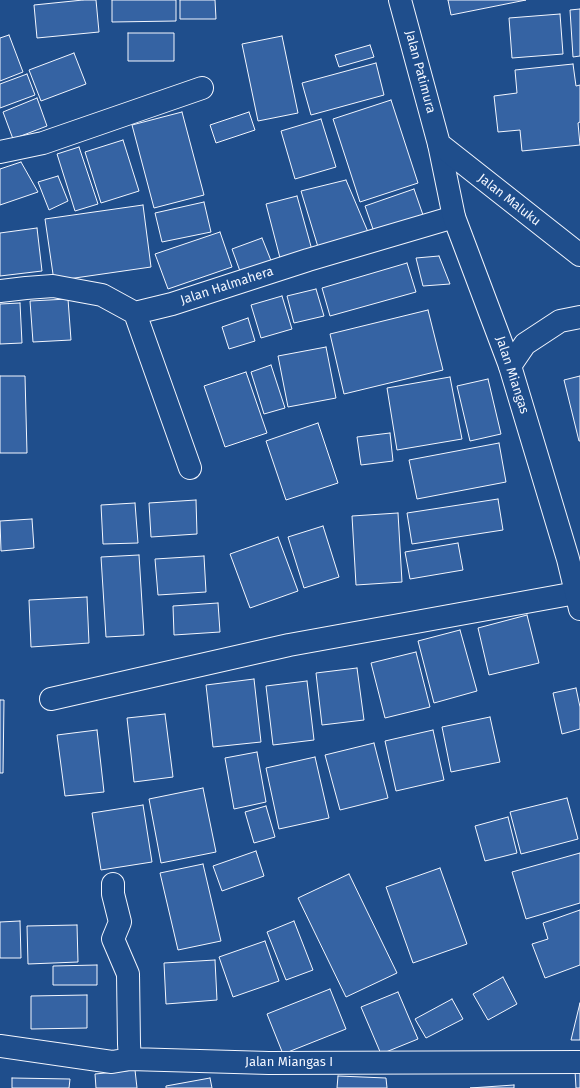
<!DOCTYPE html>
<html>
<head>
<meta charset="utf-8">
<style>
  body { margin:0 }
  canvas { display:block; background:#1f4e8c }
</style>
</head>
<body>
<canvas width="580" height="1088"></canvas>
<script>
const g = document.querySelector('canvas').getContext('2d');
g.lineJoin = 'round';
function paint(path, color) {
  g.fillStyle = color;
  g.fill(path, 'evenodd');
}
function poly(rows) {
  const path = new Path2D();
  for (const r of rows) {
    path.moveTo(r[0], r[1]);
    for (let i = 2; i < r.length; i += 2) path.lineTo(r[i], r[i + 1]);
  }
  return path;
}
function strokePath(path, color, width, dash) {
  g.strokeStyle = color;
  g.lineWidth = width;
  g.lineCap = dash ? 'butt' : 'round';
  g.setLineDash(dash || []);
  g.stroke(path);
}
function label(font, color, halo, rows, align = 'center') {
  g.font = font + ' "Fira Sans",sans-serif';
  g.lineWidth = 3;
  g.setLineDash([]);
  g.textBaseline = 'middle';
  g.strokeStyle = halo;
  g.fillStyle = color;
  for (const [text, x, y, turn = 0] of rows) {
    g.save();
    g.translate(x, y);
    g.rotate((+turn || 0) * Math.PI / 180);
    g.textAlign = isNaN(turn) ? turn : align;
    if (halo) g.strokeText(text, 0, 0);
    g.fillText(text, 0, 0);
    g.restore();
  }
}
const building = poly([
  [83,0,96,0,99,32,37,38,34,5,83,0],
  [112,0,176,0,176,21,112,22,112,0],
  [180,0,215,0,216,19,180,19,180,0],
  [448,0,526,0,451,15,448,0],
  [580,9,580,56,573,57,570,10,580,9],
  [560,14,563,54,512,58,509,18,560,14],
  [128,33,174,33,174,61,128,61,128,33],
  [9,35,23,72,0,81,0,38,9,35],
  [282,36,298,113,258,121,242,44,282,36],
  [370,45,374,57,339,67,335,55,370,45],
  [74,53,86,84,41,101,29,70,74,53],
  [376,63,384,95,311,115,302,83,376,63],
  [573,64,576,86,580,85,580,122,578,123,580,145,522,151,520,130,498,132,494,96,517,93,515,70,573,64],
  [27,74,35,95,0,108,0,84,27,74],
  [37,98,47,126,13,139,3,112,37,98],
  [391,100,418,183,360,202,333,119,391,100],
  [182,112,204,195,154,208,132,125,182,112],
  [249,112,255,130,216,143,210,125,249,112],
  [321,119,336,167,295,179,281,131,321,119],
  [123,140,139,191,101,203,85,152,123,140],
  [79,147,98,204,75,211,57,154,79,147],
  [21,162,38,192,0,205,0,169,21,162],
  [58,176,68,201,49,210,38,182,58,176],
  [346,180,368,232,318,247,301,191,346,180],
  [414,189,423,215,374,232,365,206,414,189],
  [297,196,312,250,280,258,266,204,297,196],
  [204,202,211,232,162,242,155,213,204,202],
  [143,205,151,267,54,281,45,219,143,205],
  [37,228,42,271,0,276,0,233,37,228],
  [220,232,232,267,168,289,155,254,220,232],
  [262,238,272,263,241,274,232,249,262,238],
  [439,256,450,284,423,286,416,258,439,256],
  [407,263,416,292,330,316,322,288,407,263],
  [316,289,324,316,294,323,287,296,316,289],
  [282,296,292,329,261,338,251,305,282,296],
  [68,299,71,340,33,342,30,301,68,299],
  [20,303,22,343,0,344,0,304,20,303],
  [428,310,443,370,344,394,330,334,428,310],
  [248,318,255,341,229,349,222,327,248,318],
  [326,347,336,398,288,407,278,356,326,347],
  [271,365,285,408,264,414,251,372,271,365],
  [246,372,267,433,225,447,204,386,246,372],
  [0,376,25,376,27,453,0,453,0,376],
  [580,376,580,441,579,441,564,380,580,376],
  [450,377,462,439,397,450,387,388,450,377],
  [488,379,501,434,470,441,457,386,488,379],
  [318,423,338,483,286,500,266,441,318,423],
  [390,433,393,461,361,465,357,437,390,433],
  [499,443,506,482,417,499,409,460,499,443],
  [498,499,503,530,412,544,407,513,498,499],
  [196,500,197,534,151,537,149,503,196,500],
  [135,503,138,543,103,544,101,505,135,503],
  [398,513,402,582,356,585,352,516,398,513],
  [32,519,34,548,1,551,0,521,32,519],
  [323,526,339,577,304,588,288,537,323,526],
  [278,537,298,591,250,608,230,554,278,537],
  [458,543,463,570,410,579,405,552,458,543],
  [139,555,144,635,106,637,101,557,139,555],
  [204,556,206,592,158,595,155,559,204,556],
  [87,597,89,643,31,647,29,600,87,597],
  [218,603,220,632,174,635,173,606,218,603],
  [527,615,539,663,489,675,478,628,527,615],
  [460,630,477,691,434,703,418,641,460,630],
  [416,652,430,707,385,718,371,663,416,652],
  [357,668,364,720,322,725,316,673,357,668],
  [254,679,261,742,213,747,206,685,254,679],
  [307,681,314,740,273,745,266,686,307,681],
  [576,688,580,707,580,729,562,734,553,693,576,688],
  [0,700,4,700,3,773,0,773,0,700],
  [165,714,173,777,134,782,127,718,165,714],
  [490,717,500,762,451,772,442,727,490,717],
  [97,730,104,792,65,796,57,735,97,730],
  [433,730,444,780,396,791,385,741,433,730],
  [374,743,388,798,340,810,325,755,374,743],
  [257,752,266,802,234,809,225,758,257,752],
  [315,757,329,818,279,829,266,768,315,757],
  [203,788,216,852,161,863,149,799,203,788],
  [567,798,578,839,521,854,510,812,567,798],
  [143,805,152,862,101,870,92,813,143,805],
  [266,806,275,837,254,843,245,812,266,806],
  [508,817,517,853,485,861,475,826,508,817],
  [256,851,264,876,222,891,213,866,256,851],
  [580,853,580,903,526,919,512,872,580,853],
  [203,864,221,941,178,950,160,873,203,864],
  [440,868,467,944,413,963,386,887,440,868],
  [349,874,397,973,346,997,298,898,349,874],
  [580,910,580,965,545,978,532,944,548,939,543,923,580,910],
  [20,921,21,958,0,958,0,922,20,921],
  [294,921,313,970,286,980,267,932,294,921],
  [77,925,78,962,28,964,27,926,77,925],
  [265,941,279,981,233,997,219,957,265,941],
  [215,960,217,1000,166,1004,164,963,215,960],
  [97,965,97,985,53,985,53,966,97,965],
  [503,977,517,1004,488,1020,473,994,503,977],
  [330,989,346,1029,283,1054,267,1014,330,989],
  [398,992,418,1039,381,1054,361,1007,398,992],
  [87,995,87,1028,31,1029,31,996,87,995],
  [452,999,463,1019,426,1038,415,1019,452,999],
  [580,1003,580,1040,571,1040,580,1003],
  [135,1070,137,1088,96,1088,95,1074,135,1070],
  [575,1071,580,1071,580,1088,576,1088,575,1071],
  [338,1076,386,1078,387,1088,337,1088,338,1076],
  [12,1078,70,1079,69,1088,12,1088,12,1078],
  [210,1078,212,1088,166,1088,166,1086,210,1078],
  [514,1085,514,1088,470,1088,514,1085]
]);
paint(building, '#3563a3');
strokePath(building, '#f2f6ff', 1);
const minor = poly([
  [0,152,43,143,202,88],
  [0,291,26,288,53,286,102,295,135,313,172,304,308,260,454,217],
  [135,313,190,468],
  [51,699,289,645,576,593],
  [113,884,113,894,120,922,113,939,128,974,129,1044,130,1059],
  [0,1046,112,1062,130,1059,269,1063,580,1062]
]);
const tertiary = poly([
  [439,144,454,217,510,366,568,559,580,609]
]);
const secondary = poly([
  [400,0,439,144,580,255],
  [510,366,525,344,560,321,580,317]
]);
strokePath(minor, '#f2f6ff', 24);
strokePath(tertiary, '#f2f6ff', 24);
strokePath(secondary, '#f2f6ff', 24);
strokePath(minor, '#1f4e8c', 22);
strokePath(tertiary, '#1f4e8c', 22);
strokePath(secondary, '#1f4e8c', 22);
label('13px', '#f2f6ff', '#1f4e8c', [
  ["Jalan Patimura",420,72,75],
  ["Jalan Maluku",509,200,38],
  ["Jalan Halmahera",227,286,-18],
  ["Jalan Miangas",512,375,72],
  ["Jalan Miangas I",289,1062]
]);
</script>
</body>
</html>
